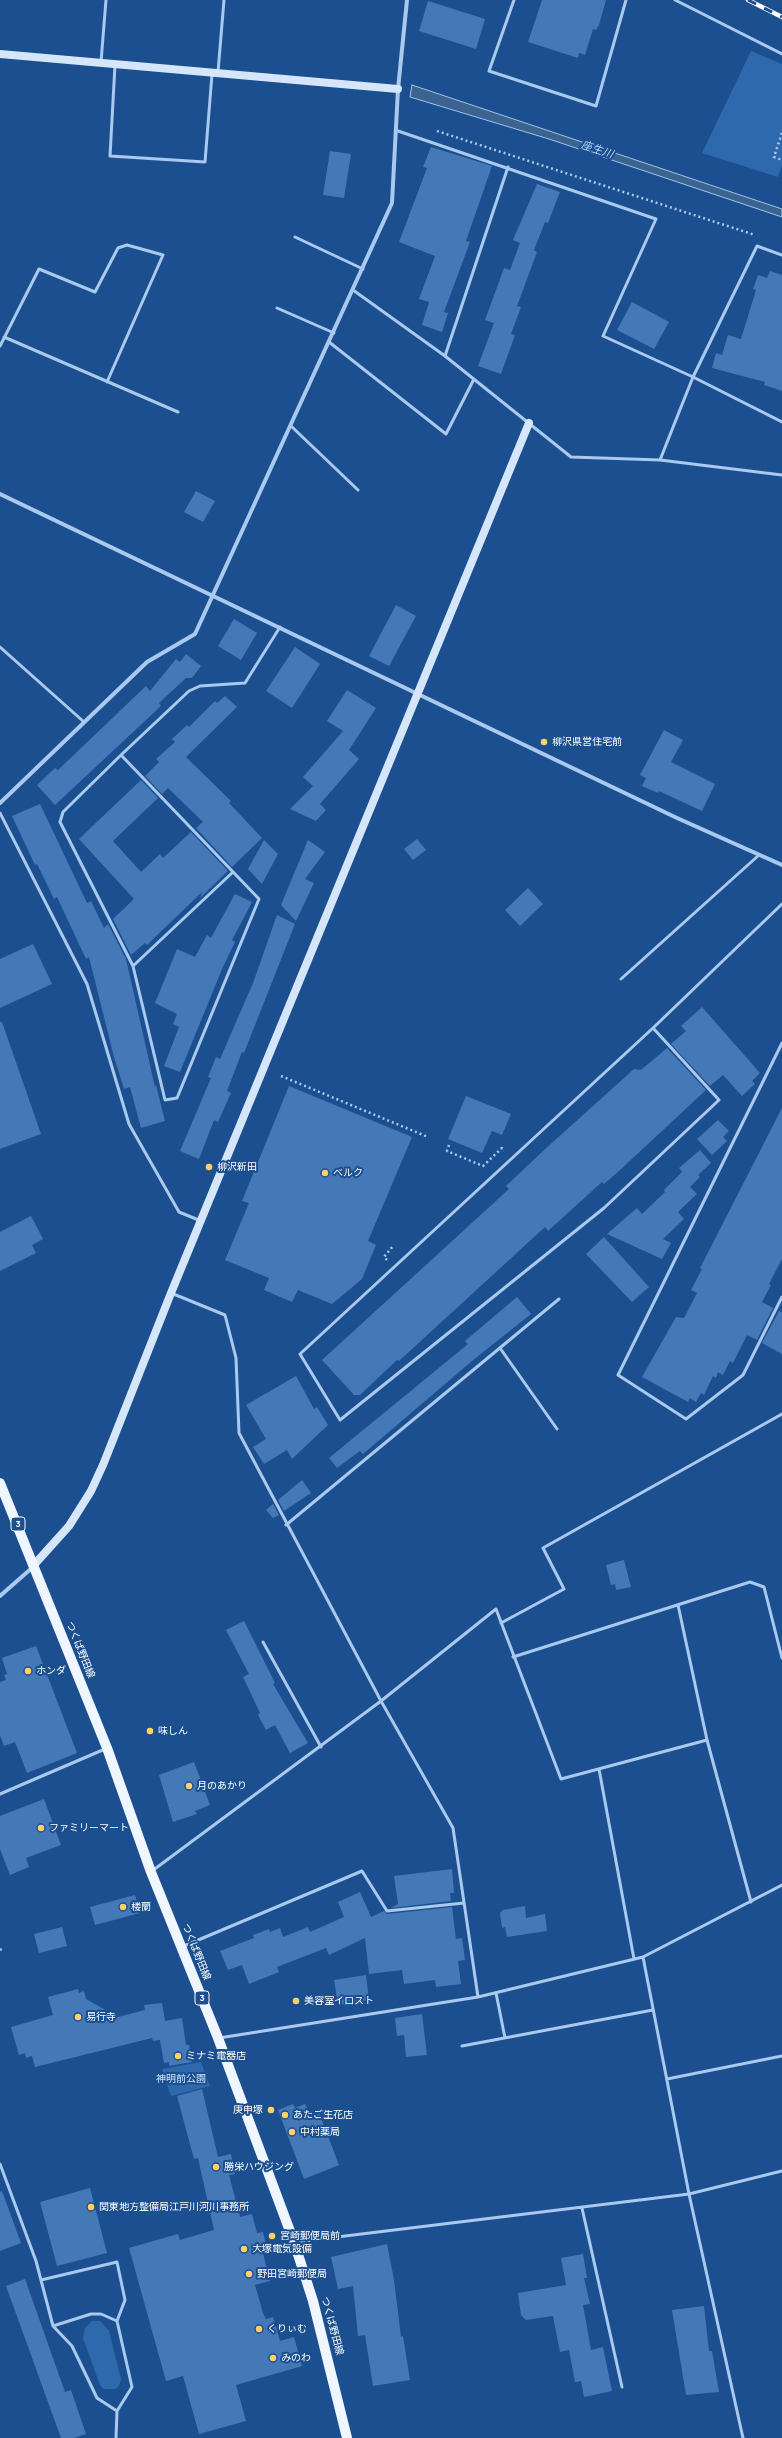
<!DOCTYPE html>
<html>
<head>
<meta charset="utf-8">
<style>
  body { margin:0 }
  canvas { display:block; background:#1b4f8f }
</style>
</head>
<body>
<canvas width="782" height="2438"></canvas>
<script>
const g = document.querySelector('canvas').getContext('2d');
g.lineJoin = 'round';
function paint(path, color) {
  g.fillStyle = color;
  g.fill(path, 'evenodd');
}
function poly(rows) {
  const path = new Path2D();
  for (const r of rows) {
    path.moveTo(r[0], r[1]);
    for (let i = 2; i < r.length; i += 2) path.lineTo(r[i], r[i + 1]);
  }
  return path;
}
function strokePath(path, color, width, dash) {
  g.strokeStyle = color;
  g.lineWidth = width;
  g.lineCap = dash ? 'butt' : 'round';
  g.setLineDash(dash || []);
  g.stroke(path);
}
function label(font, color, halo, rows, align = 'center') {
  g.font = font + ' Manrope,"Noto Sans JP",sans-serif';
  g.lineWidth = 4;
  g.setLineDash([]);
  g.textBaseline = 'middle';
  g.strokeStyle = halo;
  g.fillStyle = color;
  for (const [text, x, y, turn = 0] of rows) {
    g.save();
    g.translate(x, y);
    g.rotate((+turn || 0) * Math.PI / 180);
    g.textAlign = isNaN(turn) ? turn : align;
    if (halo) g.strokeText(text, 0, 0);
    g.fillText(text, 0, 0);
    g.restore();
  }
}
paint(poly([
  [751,51,782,64,782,165,778,177,702,153],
  [201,2062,210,2086,171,2096,162,2069],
  [92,2321,100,2321,109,2331,121,2379,119,2386,115,2389,103,2389,100,2385,83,2338,85,2328]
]), '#2e69ad');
const water = poly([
  [412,85,782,209,782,217,549,139,410,97,412,85]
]);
paint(water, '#3c6290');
strokePath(water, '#9cc4f0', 1);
paint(poly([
  [542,0,606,0,599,25,596,30,593,29,585,55,579,53,578,58,528,42],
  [428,1,485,19,476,49,419,31],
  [431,147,492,166,466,241,470,242,444,312,448,313,442,332,422,325,429,302,419,299,435,256,399,242,427,168,423,167],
  [330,151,351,154,344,198,323,195],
  [537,184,560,192,548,223,545,222,534,250,537,252,517,306,521,307,511,334,515,335,501,374,478,366,494,323,485,320,504,268,510,270,520,243,513,240],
  [770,271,782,275,782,391,764,385,765,382,712,368,716,353,722,355,728,335,741,339,756,290,753,289,758,275,767,278],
  [632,302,669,322,654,349,617,330],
  [196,491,215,501,203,522,184,512],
  [396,605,416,616,389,666,369,656],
  [234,619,257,633,241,660,218,646],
  [295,647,320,664,292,708,266,691],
  [186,654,201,666,192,678,186,678,159,703,161,706,55,805,37,785,55,768,58,770,146,686,150,691,176,659,180,662],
  [347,690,376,708,349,750,359,759,320,804,326,810,316,821,290,809,313,786,303,777,343,731,327,721],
  [225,696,237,707,186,757,231,801,229,803,262,838,232,867,196,828,203,822,168,788,162,794,145,776,159,762,156,759,175,742,172,739,187,725,189,727,215,701,217,703],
  [664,730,683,740,671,762,715,784,702,811,659,791,658,793,642,786,646,778,640,775],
  [141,780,158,798,113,841,141,872,160,854,163,858,191,832,228,871,200,898,202,892,147,945,145,943,131,955,113,919,134,899,79,839],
  [40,804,87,903,91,901,104,928,108,924,126,959,155,1087,156,1085,165,1121,141,1128,130,1087,124,1089,114,1057,89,957,86,959,57,897,54,899,37,864,35,865,12,816],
  [417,839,426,850,413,860,404,849],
  [264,840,278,854,262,884,248,869],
  [308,840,325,852,305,879,314,883,296,921,281,905],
  [528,888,543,904,520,926,505,910],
  [235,894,252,902,232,940,235,942,222,969,180,1072,164,1066,179,1027,173,1024,177,1014,155,1003,177,949,195,957,207,935,211,938],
  [277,915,295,924,244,1053,242,1052,227,1091,231,1093,218,1122,214,1120,199,1159,180,1151,211,1078,208,1077,216,1057,220,1059,253,983],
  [33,944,52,984,0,1008,0,959],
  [702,1007,760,1073,752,1081,755,1084,742,1096,723,1075,710,1086,671,1044,686,1031,681,1026],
  [0,1022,2,1022,41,1134,0,1149],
  [667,1048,706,1090,619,1171,604,1184,602,1182,548,1231,545,1227,399,1361,397,1360,360,1395,354,1395,322,1360,509,1189,506,1186,543,1151,634,1069,641,1070],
  [289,1086,412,1137,368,1241,376,1245,362,1279,332,1304,298,1290,292,1302,264,1290,269,1278,225,1260,249,1203,242,1201],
  [466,1096,511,1114,502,1135,492,1131,482,1153,448,1139],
  [782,1108,782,1259,769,1284,771,1285,762,1302,773,1308,757,1340,747,1335,733,1363,730,1361,723,1375,718,1372,716,1378,713,1376,704,1395,701,1393,696,1402,690,1398,688,1402,642,1377,676,1317,684,1318,697,1293,691,1290,702,1269,700,1268],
  [718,1120,729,1131,723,1137,727,1141,712,1155,697,1139],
  [700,1150,711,1163,698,1175,700,1177,690,1187,697,1194,678,1212,684,1219,663,1239,671,1243,662,1259,607,1234,637,1208,642,1214,665,1192,664,1190,682,1172,679,1168],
  [31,1216,43,1239,32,1245,36,1253,0,1271,0,1232],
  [604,1237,649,1287,632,1302,586,1254],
  [517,1297,531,1314,472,1361,363,1454,360,1451,337,1468,329,1458,468,1344,465,1341],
  [779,1311,782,1312,782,1354,762,1343],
  [296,1376,314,1409,317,1407,328,1425,292,1459,287,1450,264,1464,253,1447,266,1439,246,1405],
  [302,1480,311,1493,284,1511,278,1500],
  [273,1504,279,1515,273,1518,266,1510],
  [624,1560,631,1587,616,1590,615,1584,611,1585,606,1565],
  [244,1621,275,1683,273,1684,308,1743,290,1753,275,1725,266,1730,258,1715,260,1713,243,1677,249,1674,226,1630],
  [36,1646,77,1753,27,1773,15,1742,4,1746,0,1735,0,1682,6,1680,4,1675,7,1674,2,1658],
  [194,1762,210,1805,195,1811,197,1814,173,1822,159,1775],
  [44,1799,61,1845,26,1858,29,1867,10,1875,0,1849,0,1816],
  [452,1869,454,1893,450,1893,451,1901,391,1908,398,1904,394,1876],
  [360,1892,371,1917,384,1911,387,1914,452,1907,456,1939,462,1938,465,1960,458,1961,461,1984,436,1987,435,1980,404,1984,402,1970,369,1974,365,1938,329,1955,326,1948,277,1967,279,1972,249,1984,242,1965,228,1970,220,1951,254,1938,253,1935,269,1929,270,1932,280,1928,283,1937,308,1927,310,1932,344,1917,338,1902],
  [135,1895,140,1913,95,1925,90,1907],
  [525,1906,526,1918,545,1914,547,1931,507,1937,505,1927,502,1928,500,1913,503,1910],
  [62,1927,67,1946,39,1953,34,1934],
  [366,1975,369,2000,338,2005,334,1980],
  [78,1989,79,1993,84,1991,86,1999,118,2017,145,2010,144,2005,162,2003,165,2021,182,2018,186,2045,189,2045,192,2062,169,2066,169,2062,164,2063,160,2040,153,2041,152,2038,35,2067,32,2056,26,2058,25,2053,19,2055,11,2027,53,2015,48,1997],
  [422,2014,427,2055,406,2057,404,2035,397,2036,395,2018],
  [202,2089,218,2157,231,2154,235,2174,229,2175,240,2217,252,2214,257,2233,263,2232,268,2252,263,2253,270,2281,255,2285,263,2313,266,2319,273,2317,280,2341,294,2337,302,2366,236,2385,246,2421,199,2434,183,2376,166,2381,129,2248,178,2234,180,2240,214,2230,198,2158,194,2159,177,2096],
  [293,2104,295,2108,305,2104,309,2113,318,2110,339,2165,304,2179,278,2110],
  [90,2188,107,2253,57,2266,40,2202],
  [2,2191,21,2243,0,2251,0,2192],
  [387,2244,394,2280,401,2337,403,2336,410,2380,373,2386,365,2335,358,2336,353,2286,338,2289,331,2257],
  [583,2254,587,2278,584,2278,590,2304,583,2305,591,2350,603,2347,612,2391,584,2397,581,2381,575,2382,569,2350,560,2352,553,2316,526,2320,521,2315,518,2293,566,2285,561,2258],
  [25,2279,65,2392,71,2390,86,2434,74,2438,61,2438,6,2286],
  [704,2306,709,2351,712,2351,719,2392,686,2395,672,2310]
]), '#4478b7');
strokePath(poly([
  [437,131,755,235],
  [782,133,774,157,782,160],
  [281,1076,428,1137],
  [449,1145,447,1151,483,1166,502,1148,504,1151],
  [387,1260,384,1257,393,1246],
  [0,1950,2,1949]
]), '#a9c9ee', 2.5, [2, 3]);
strokePath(poly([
  [514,0,489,71,596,106,626,0],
  [675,0,782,54],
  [101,62,106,0],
  [115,65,110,156,205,162,212,74],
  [218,72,224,0],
  [398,131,656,219,603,336,693,377,782,422],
  [295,237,363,269],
  [353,290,445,356,571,457,660,460,782,475],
  [277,308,334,333],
  [4,337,178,412],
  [329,342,446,434,474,379],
  [0,346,39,269,95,292,118,248,127,245,163,255,107,382],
  [445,356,508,167],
  [291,426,358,490],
  [660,460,693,377,757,246,782,255],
  [0,647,84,722],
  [121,755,259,899,177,1098,165,1100,133,966,60,822,63,812,121,755,189,691,200,686,245,683,280,627],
  [0,813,87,984,129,1124,179,1212,201,1221],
  [133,966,233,872],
  [621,979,759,855],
  [653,1028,719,1100,604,1208,340,1420,300,1354,653,1028,782,904],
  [782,1043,618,1375,686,1419,743,1375,782,1297],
  [171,1293,225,1315,236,1358,239,1433,381,1701,453,1828,478,1997],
  [500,1348,557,1429],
  [286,1525,559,1299],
  [678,1605,707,1740,751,1902],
  [501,1623,564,1589,543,1548,782,1414],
  [263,1642,321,1747],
  [513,1657,750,1582,764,1587,782,1658],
  [599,1769,634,1959],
  [0,1794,105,1749],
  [152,1871,381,1701,496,1609,561,1779,707,1740],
  [184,1946,362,1871,387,1911,464,1903],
  [643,1957,689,2194,743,2438],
  [496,1993,505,2038],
  [219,2038,478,1997,643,1957,782,1885],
  [462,2046,653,2010],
  [667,2079,782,2056],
  [0,2164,36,2261,53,2326,91,2314,101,2314,117,2321,132,2387,117,2411,116,2438],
  [582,2208,622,2387],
  [296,2242,689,2194,782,2171],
  [41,2280,117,2262,125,2300,117,2321],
  [53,2326,72,2346,97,2398,117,2411]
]), '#a9c9ee', 3);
strokePath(poly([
  [0,494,677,818,782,865],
  [0,803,147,662,195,634,392,203,398,89,407,0],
  [0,1596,33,1567]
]), '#a9c9ee', 4);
strokePath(poly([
  [0,54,398,89],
  [33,1566,69,1526,91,1491,103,1465,171,1293,529,423]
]), '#d6e6fa', 8);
strokePath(poly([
  [0,1483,107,1748,151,1872,218,2038,294,2242,313,2301,347,2438]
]), '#f0f6ff', 10);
const rail = poly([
  [748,0,782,17]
]);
strokePath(rail, '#fff', 4.5);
strokePath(rail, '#1b4f8f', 3, [9]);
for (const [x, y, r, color] of [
  [544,742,4,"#ffd166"],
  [209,1167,4,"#ffd166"],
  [325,1173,4,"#ffd166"],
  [28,1671,4,"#ffd166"],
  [150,1731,4,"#ffd166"],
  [189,1786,4,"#ffd166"],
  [41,1828,4,"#ffd166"],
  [123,1907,4,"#ffd166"],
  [296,2001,4,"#ffd166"],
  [78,2017,4,"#ffd166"],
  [178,2056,4,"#ffd166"],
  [271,2110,4,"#ffd166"],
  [285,2115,4,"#ffd166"],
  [292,2132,4,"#ffd166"],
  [216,2167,4,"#ffd166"],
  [91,2207,4,"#ffd166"],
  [272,2236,4,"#ffd166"],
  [244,2249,4,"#ffd166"],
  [249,2274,4,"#ffd166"],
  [259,2329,4,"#ffd166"],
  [273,2358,4,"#ffd166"]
]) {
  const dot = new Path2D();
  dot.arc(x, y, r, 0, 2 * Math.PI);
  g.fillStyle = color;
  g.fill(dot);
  strokePath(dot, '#1b4f8f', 1.5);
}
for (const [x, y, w] of [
  [18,1524,14],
  [202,1998,14]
]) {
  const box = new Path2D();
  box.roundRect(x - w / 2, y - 7, w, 14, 3);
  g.fillStyle = '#1b4f8f';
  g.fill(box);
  strokePath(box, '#fff', 1);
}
label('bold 9px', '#fff', null, [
  ["3",18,1524],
  ["3",202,1998]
]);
label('10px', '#fff', '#1b4f8f', [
  ["柳沢県営住宅前",552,742],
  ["柳沢新田",217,1167],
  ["ベルク",333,1173],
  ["ホンダ",36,1671],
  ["味しん",158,1731],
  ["月のあかり",197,1786],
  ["ファミリーマート",49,1828],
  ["楼蘭",131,1907],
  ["美容室イロスト",304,2001],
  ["易行寺",86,2017],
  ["ミナミ電器店",186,2056],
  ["庚申塚",263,2110,"right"],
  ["あたご生花店",293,2115],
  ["中村薬局",300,2132],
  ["勝栄ハウジング",224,2167],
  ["関東地方整備局江戸川河川事務所",99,2207],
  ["宮崎郵便局前",280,2236],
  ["大塚電気設備",252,2249],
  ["野田宮崎郵便局",257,2274],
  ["くりぃむ",267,2329],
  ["みのわ",281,2358]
], 'left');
label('10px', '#fff', '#1b4f8f', [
  ["つくば野田線",80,1650,68],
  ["つくば野田線",196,1952,68],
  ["つくば野田線",332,2326,75]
]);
label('10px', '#cfe3fa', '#1b4f8f', [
  ["神明前公園",181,2079]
]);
label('italic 11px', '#b5d3f5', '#1b4f8f', [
  ["座生川",597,150,18]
]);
</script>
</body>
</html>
